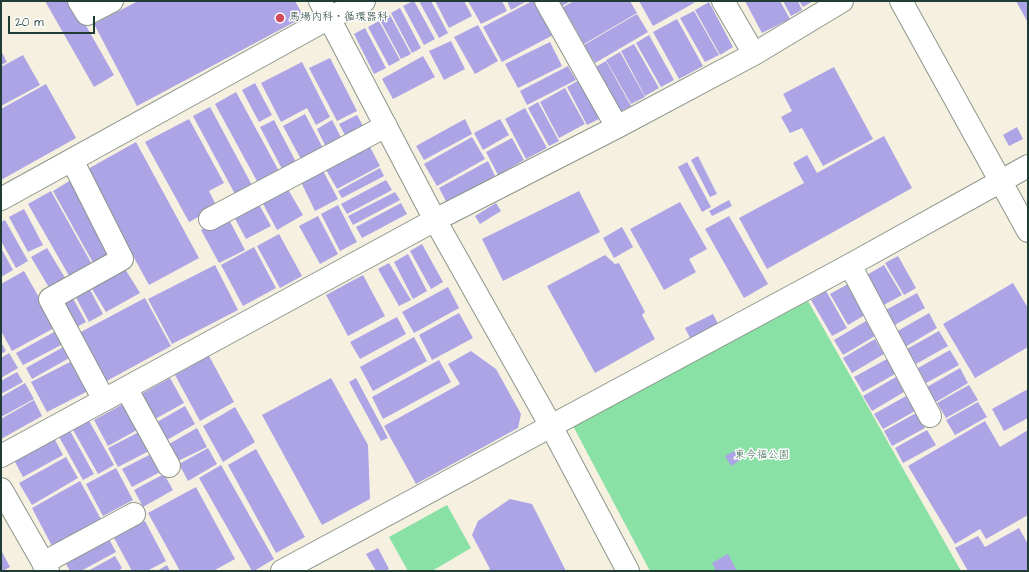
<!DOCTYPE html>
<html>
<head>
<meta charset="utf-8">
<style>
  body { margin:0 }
  #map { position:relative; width:1029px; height:572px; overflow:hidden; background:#f6f0e0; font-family:"Architects Daughter",sans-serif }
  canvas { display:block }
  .frame { position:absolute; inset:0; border:2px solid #1f3d34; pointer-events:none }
  .scale { position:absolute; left:8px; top:16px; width:87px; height:18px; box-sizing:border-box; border:2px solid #1f3d34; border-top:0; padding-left:5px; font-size:12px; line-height:14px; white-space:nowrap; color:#1f3d34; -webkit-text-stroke:3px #fff; paint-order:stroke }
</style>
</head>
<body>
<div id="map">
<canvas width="1029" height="572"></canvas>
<div class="frame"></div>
<div class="scale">20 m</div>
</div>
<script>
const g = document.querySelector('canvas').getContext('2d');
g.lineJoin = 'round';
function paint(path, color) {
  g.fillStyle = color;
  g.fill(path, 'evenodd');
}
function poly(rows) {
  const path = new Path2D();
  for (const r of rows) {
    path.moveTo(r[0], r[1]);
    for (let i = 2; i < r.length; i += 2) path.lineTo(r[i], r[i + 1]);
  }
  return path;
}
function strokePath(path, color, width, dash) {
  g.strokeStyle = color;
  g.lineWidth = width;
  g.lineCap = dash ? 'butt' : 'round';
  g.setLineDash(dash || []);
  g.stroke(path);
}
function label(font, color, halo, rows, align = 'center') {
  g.font = font + ' "Architects Daughter","Klee One",sans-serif';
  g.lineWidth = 3;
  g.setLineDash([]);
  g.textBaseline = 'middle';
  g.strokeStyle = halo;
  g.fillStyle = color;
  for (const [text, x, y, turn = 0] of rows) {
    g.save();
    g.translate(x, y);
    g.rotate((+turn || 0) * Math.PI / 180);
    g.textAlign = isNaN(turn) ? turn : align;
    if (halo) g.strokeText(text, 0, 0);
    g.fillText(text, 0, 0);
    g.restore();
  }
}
paint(poly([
  [808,301,961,571,650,571,573,426],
  [447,505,471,548,432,571,408,571,389,537]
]), '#89e1a5');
paint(poly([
  [45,1,72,1,114,75,94,87],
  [138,1,295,1,304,17,137,106,94,24],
  [413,1,414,1,435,39,424,45,403,6],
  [419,1,431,1,448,33,439,38],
  [435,1,464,1,472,16,449,28],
  [468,1,502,1,507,11,481,24],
  [507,1,527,1,511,10],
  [532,1,537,1,555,34,502,62,483,27],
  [559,1,571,1,562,6],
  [574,1,630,1,637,13,584,44,563,7],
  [639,1,693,1,694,3,653,26],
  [745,1,780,1,790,19,762,33],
  [783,1,798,1,802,10,791,16],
  [799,1,813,1,803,7],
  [1016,1,1028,1,1028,23],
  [709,2,733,47,720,55,695,10],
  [400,8,421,48,412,53,391,13],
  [694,11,719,55,705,62,680,18],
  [637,14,648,32,595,63,584,45],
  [390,15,411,54,401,59,380,20],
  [677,19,703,66,679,79,653,32],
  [379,21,400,60,389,66,368,27],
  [478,25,498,61,475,74,454,37],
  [365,28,386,68,374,74,354,34],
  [649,35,674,80,661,87,636,43],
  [451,41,465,69,444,80,429,51],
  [550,42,562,66,518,88,505,64],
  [634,44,659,88,645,96,621,51],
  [1,51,7,62,1,65],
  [620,52,645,97,631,104,606,60],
  [23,55,40,85,1,106,1,67],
  [423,56,435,77,393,99,382,79],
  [330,58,357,111,337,121,309,68],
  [606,61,631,106,617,113,592,69],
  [302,62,330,117,316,125,307,108,281,122,261,83],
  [568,66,576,80,527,105,520,91],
  [834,67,873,139,823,166,802,128,790,133,781,117,792,111,783,94],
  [581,79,601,118,587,125,567,87],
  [255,83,272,115,259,122,242,90],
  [46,84,76,138,1,180,1,109],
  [565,88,585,124,559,138,540,102],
  [236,92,280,173,259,185,215,104],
  [538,102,559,141,549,146,528,108],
  [210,107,253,187,236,196,193,116],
  [525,108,547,148,526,159,505,119],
  [305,114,325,152,303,163,283,126],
  [357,115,366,131,348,141,339,124],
  [189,119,224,183,209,191,217,207,189,222,145,142],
  [465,119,472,134,424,160,416,146],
  [500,119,509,135,483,150,474,133],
  [274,120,296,162,282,169,260,127],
  [332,120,344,143,328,151,317,129],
  [1017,127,1023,139,1009,146,1003,135],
  [884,136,912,188,767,269,739,218,804,183,793,163,807,155,817,173],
  [472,137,485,159,437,186,424,164],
  [512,138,524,160,498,175,486,152],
  [136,142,199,258,149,285,86,170],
  [369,145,380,166,337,189,325,168],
  [698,156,717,194,710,197,691,160],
  [488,161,495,176,447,203,439,188],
  [687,162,711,207,702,212,678,167],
  [380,168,384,176,342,198,338,191],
  [322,169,338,199,315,211,300,180],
  [71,180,115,257,96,268,53,191],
  [386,180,392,190,347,214,341,204],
  [286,186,303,215,277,230,261,200],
  [51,191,94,268,72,281,28,204],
  [579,191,600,232,503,281,482,239],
  [395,192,400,200,353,225,348,216],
  [729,200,732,206,712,216,709,211],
  [257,201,271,226,246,239,233,215],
  [680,202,707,249,689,259,696,272,664,290,630,229],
  [401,203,407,214,362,238,356,227],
  [496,203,501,211,480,224,475,216],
  [338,205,357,242,340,251,321,214],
  [24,209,43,245,28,252,9,217],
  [227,216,245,250,219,263,201,230],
  [318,216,338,254,320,264,299,226],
  [729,216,768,284,744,298,705,229],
  [5,220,28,261,16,268,1,241,1,222],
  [622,227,633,247,614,258,603,238],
  [279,234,302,276,280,288,257,246],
  [422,244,443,282,431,289,410,251],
  [254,247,276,288,243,306,221,265],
  [1,248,13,270,1,277],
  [47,248,67,281,51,291,31,257],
  [408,254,427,291,413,299,394,262],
  [605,255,615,264,619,263,645,312,642,315,655,339,595,373,547,286],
  [898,256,916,288,904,295,885,263],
  [389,263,411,300,399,306,378,269],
  [122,264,140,293,106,312,89,284],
  [215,265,238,310,172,344,148,299],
  [884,265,902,295,882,306,865,276],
  [24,271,56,327,12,351,1,331,1,284],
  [363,275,385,316,348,336,326,295],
  [1013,283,1028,308,1028,347,975,378,943,324],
  [87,284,103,314,89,322,73,292],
  [848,284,865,315,848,325,830,294],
  [448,287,459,308,414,333,402,312],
  [826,291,847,328,832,336,811,300],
  [70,293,86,322,73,329,57,300],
  [917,293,925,308,893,326,884,311],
  [145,298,171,346,103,383,77,334],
  [459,313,473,338,432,360,419,335],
  [929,313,937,328,905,347,896,332],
  [713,314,718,324,690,338,685,328],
  [397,317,406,334,360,359,350,342],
  [866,321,875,336,843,355,834,340],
  [56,331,63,344,23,365,16,353],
  [939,331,948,346,916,364,907,349],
  [414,337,427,361,373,391,360,367],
  [875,339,884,354,852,373,843,358],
  [1,342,6,351,1,354],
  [65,346,71,357,32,379,26,368],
  [950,350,959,365,926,383,918,368],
  [471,351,496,369,521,414,518,428,416,484,384,426,460,384,448,364],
  [9,353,18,368,1,378,1,358],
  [209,356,234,402,200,421,175,375],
  [887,359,895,374,863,392,854,377],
  [439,360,451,382,383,419,372,397],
  [72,361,88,391,47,412,31,382],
  [960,368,968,383,936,402,927,387],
  [17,372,23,382,1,394,1,381],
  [896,377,904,392,872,411,863,396],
  [170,378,184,403,155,419,141,394],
  [331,378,368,445,370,499,322,525,262,415],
  [356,378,388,438,381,441,349,382],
  [25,383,34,399,1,417,1,397],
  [969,385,978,400,946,418,937,403],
  [1028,389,1028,418,1004,431,992,409],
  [906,396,915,411,883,429,874,414],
  [34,400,42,416,1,439,1,419],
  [978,402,987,417,955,435,946,420],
  [123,404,137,430,108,446,94,420],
  [185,406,195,424,167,440,157,422],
  [235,407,255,442,223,462,203,426],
  [916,413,925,428,892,446,884,431],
  [88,419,114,465,98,474,72,428],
  [985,421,1000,447,1028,430,1028,515,986,539,980,529,955,544,908,466],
  [197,428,207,447,178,461,169,444],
  [69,429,94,474,83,480,58,435],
  [927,430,936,445,903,463,895,448],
  [139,432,149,451,118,467,108,448],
  [53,436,63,455,23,477,13,458],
  [208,448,217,464,188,481,179,464],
  [256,449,305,537,276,553,228,465],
  [734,451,740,460,731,466,725,456],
  [151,454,160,472,132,487,122,469],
  [66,457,78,478,32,505,19,483],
  [221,465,274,559,254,571,252,571,199,478],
  [116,468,133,500,103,516,86,484],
  [164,474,173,490,143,507,134,490],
  [80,481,101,519,52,546,32,508],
  [196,487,235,559,213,571,180,571,148,513],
  [510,499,532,504,566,571,486,571,490,569,472,535,478,521],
  [145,521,166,561,147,571,132,571,114,538],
  [1019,528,1028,544,1028,569,1024,571,968,571,955,548,978,536,985,547],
  [109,539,116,552,81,571,70,571,65,562],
  [378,548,389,569,385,571,376,571,366,554],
  [1,550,10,567,3,571,1,571],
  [728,554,737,571,716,571,712,563],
  [115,556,122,568,118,571,88,571],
  [167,565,170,571,157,571]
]), '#ada4e6');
const minor = poly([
  [79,1,87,14,112,1],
  [320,1,435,220,551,426,628,571],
  [546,1,617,127],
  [723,1,754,54],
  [901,1,1028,231],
  [72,160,122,259,50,299,104,400],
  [1,199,329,18,364,1],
  [210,219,386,126],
  [850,265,930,416],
  [126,388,169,466],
  [1,456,435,220,617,127,754,54,842,1],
  [1,489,48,571],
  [43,563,134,514],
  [282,571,850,265,1028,166]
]);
strokePath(minor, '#8a968a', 24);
strokePath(minor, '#fff', 22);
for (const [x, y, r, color] of [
  [280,18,5,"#d1495b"]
]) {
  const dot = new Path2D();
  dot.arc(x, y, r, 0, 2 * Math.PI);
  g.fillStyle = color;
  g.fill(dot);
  strokePath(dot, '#fff', 1.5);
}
label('11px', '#1f3d34', '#fff', [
  ["馬場内科・循環器科",289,18]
], 'left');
label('11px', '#3a6650', '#fff', [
  ["東今福公園",762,456]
]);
</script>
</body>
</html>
